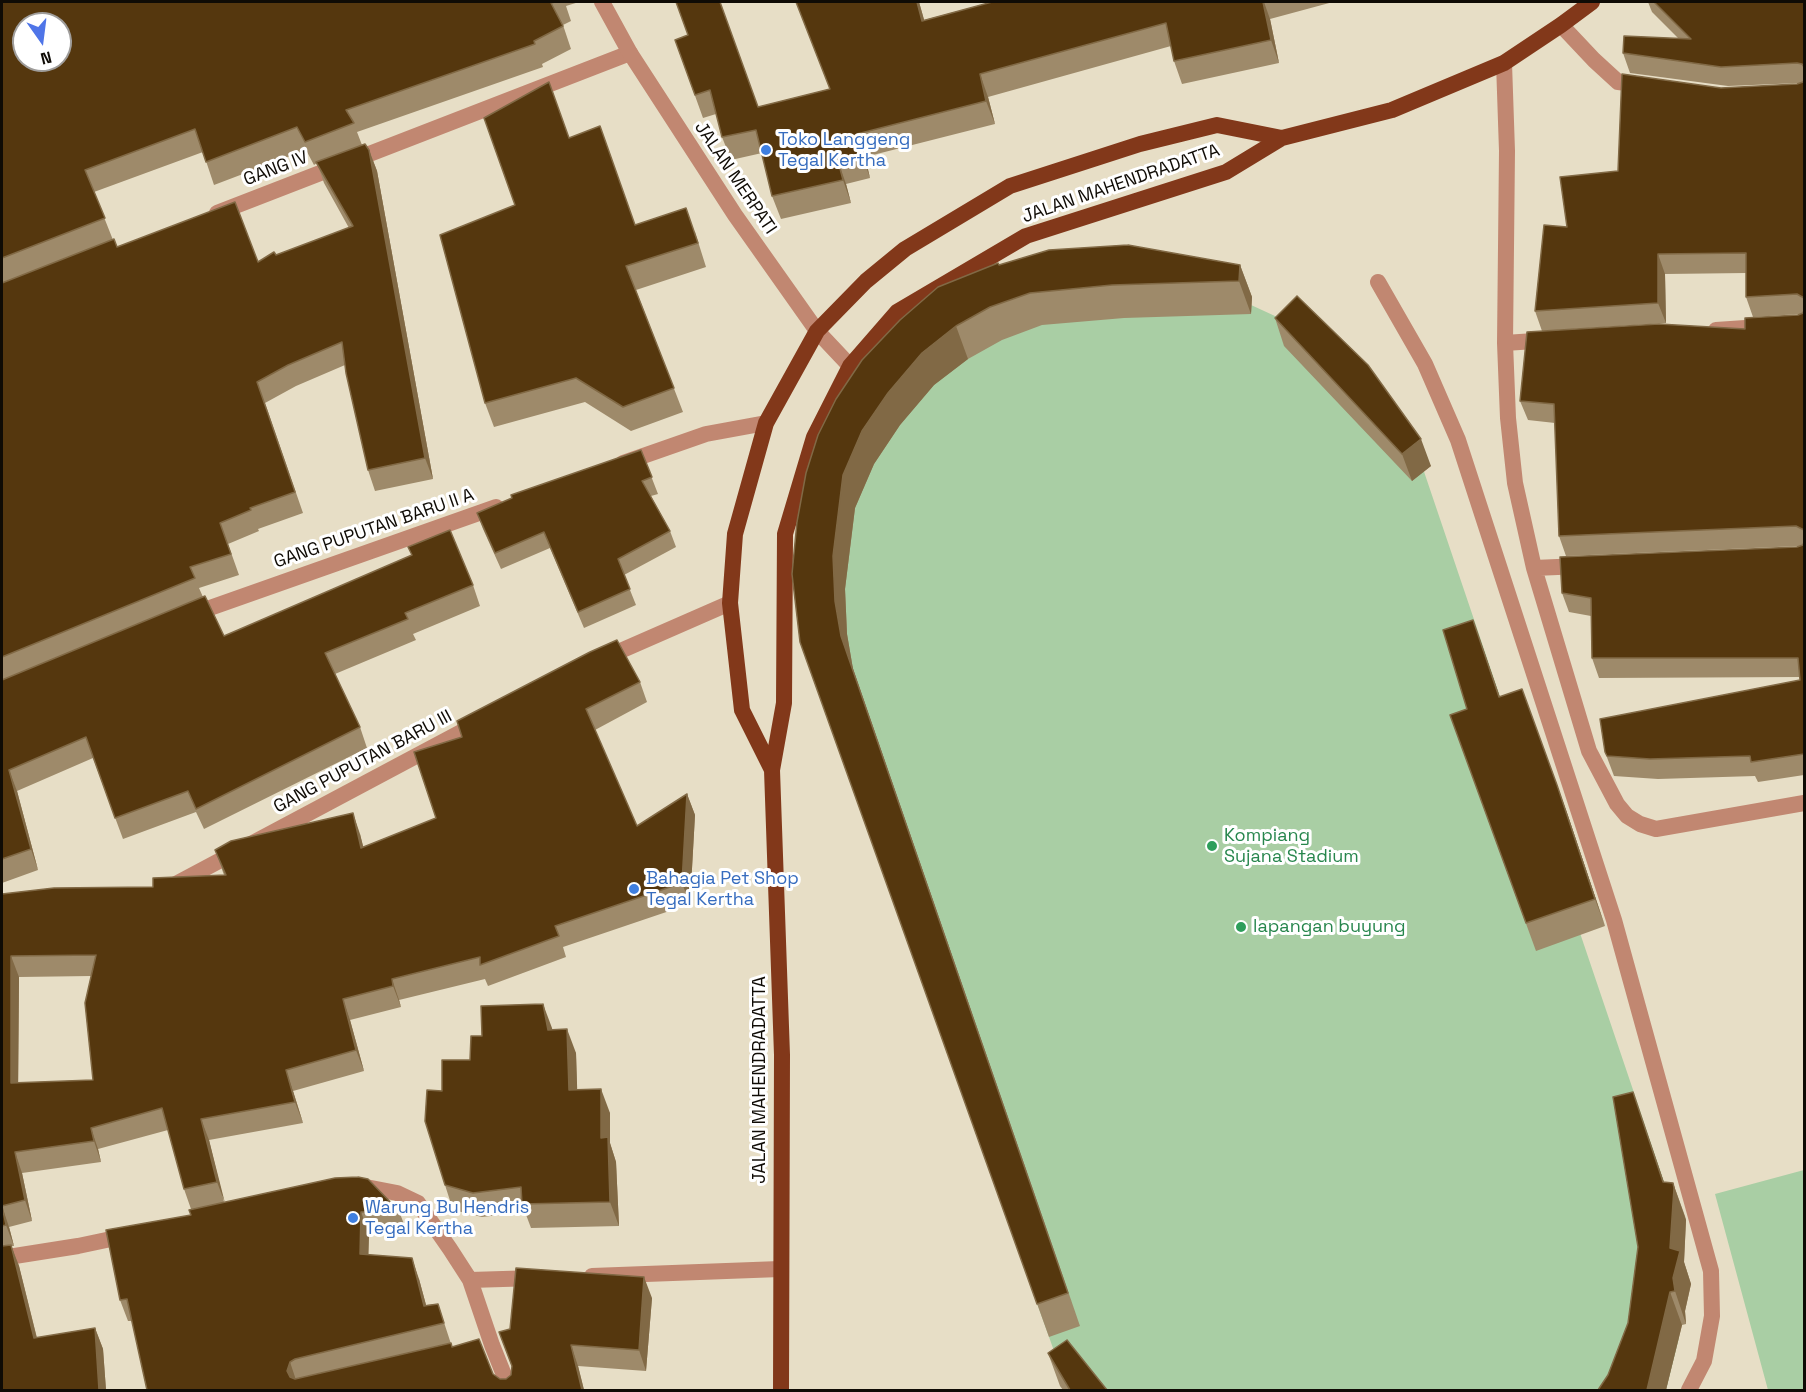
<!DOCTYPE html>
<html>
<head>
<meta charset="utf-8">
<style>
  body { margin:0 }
  #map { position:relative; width:1806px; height:1392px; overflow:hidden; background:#e7dec6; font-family:"Space Grotesk",sans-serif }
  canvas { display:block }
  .frame { position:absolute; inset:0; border:3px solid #0f0b05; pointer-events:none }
  .north { position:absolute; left:12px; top:12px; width:60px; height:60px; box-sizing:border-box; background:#fff; border:2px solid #9f9d9b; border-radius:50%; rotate:166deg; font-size:16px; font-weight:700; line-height:24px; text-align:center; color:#0f0b05 }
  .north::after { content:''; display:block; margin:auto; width:21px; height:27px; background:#4f75e8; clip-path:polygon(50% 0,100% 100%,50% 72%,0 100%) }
</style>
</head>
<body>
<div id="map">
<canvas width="1806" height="1392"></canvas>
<div class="frame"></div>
<div class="north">N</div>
</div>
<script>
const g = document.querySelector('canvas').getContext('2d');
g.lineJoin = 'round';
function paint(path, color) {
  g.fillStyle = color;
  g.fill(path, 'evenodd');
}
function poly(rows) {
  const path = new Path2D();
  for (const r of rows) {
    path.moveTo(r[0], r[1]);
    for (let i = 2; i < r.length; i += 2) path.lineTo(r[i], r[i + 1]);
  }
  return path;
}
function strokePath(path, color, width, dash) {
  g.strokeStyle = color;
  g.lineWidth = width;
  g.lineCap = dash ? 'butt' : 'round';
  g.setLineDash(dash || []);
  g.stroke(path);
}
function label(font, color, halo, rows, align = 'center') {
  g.font = font + ' "Space Grotesk",sans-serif';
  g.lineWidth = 6;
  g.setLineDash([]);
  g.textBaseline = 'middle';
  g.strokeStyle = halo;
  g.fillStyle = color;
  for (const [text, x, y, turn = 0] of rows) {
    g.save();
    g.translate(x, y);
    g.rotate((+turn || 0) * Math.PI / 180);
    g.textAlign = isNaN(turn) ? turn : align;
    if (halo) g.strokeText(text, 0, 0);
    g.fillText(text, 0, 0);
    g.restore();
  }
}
paint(poly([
  [1225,293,1301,328,1415,445,1675,1214,1682,1284,1679,1338,1666,1390,1068,1390,812,675,817,505,999,300],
  [1804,1170,1804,1390,1768,1390,1715,1194]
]), '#a9cea4');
strokePath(poly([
  [1378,282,1425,364,1458,440,1614,920,1711,1271,1712,1316,1704,1361,1689,1390]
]), '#c18771', 16);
strokePath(poly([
  [1561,25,1594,60,1618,82,1644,85],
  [1504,63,1507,151,1505,343,1508,418,1515,483,1534,568,1589,751,1617,804,1627,816,1640,824,1656,829,1804,803],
  [217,213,630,53],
  [1716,330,1804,324],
  [1505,343,1549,340],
  [623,463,706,434,766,423],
  [1534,568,1581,566],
  [190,615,496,507],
  [602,659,730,603],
  [172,886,480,722],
  [358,1187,366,1187,397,1193,418,1203,450,1249,470,1280,492,1345,510,1390],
  [2,1258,78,1246,130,1235],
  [592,1276,780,1269],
  [470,1280,536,1278]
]), '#c18771', 16);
strokePath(poly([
  [602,2,630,53,735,215,817,331,850,366]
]), '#c18771', 16);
strokePath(poly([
  [772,770,742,710,730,603,735,534,766,423,817,331,866,281,905,249,1010,186,1140,144,1217,125,1282,138],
  [781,1390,782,1055,772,770,784,703,785,534,814,437,850,366,897,312,1026,236,1226,172,1282,138,1392,110,1504,63,1561,25,1592,2]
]), '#82381a', 16);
paint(poly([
  [2,2,579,2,566,6,571,21,563,25,571,49,542,64,543,67,357,132,362,145,369,150,377,171,433,479,375,491,368,470,345,365,296,386,265,403,303,513,258,529,259,531,228,544,239,575,199,588,203,597,224,636,473,585,480,606,413,634,416,640,335,674,360,727,367,748,204,829,196,812,123,839,93,758,17,791,38,870,2,883],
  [306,150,314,165,317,163,324,183,349,228,258,262,117,247,113,240,94,192,203,152,214,185],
  [796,2,919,2,924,20,992,2,1333,2,1270,19,1279,63,1182,84,1174,61,1171,46,988,97,995,124,865,157,870,178,846,184,851,203,781,219,772,196,762,153,731,160,722,137,716,114,703,118,675,40,758,107,830,89],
  [1648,2,1804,2,1804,775,1758,782,1755,776,1658,779,1614,776,1605,752,1800,680,1800,677,1599,678,1592,658,1591,616,1569,612,1562,593,1800,546,1566,556,1559,536,1555,423,1528,420,1520,401,1745,329,1800,314,1753,317,1746,297,1746,273,1665,274,1666,323,1542,331,1535,311,1567,227,1618,171,1721,88,1797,84,1800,83,1728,86,1630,73,1623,53,1678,38,1652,12],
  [569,138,635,225,695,232,706,267,636,290,683,412,631,431,585,402,494,427,485,403,515,205],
  [999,265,1240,265,1252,297,1251,314,1124,318,1042,325,1002,340,968,359,934,385,900,425,874,464,855,508,845,589,847,634,853,669,1080,1326,1049,1337,800,642,797,522],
  [1275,318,1431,466,1412,481,1284,346],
  [641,450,658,494,651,496,670,531,676,547,624,575,636,605,584,628,550,548,501,569,483,529,477,513],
  [1473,620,1500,697,1522,689,1567,813,1605,926,1536,951,1450,715,1467,709],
  [640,682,647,702,595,730,637,826,687,794,695,815,690,904,563,947,566,957,488,986,485,979,399,1000,401,1007,350,1020,364,1071,293,1091,303,1123,209,1140,224,1202,399,1211,407,1232,369,1233,368,1255,419,1279,426,1305,438,1304,452,1347,500,1379,506,1379,511,1375,512,1367,499,1332,652,1298,646,1371,578,1366,584,1390,147,1390,132,1321,128,1321,120,1300,191,1215,191,1209,184,1189,168,1130,98,1149,101,1162,22,1173,32,1221,9,1227,14,1246,11,1246,19,1266,37,1338,95,1328,103,1349,106,1390,2,1390,2,894,153,887,224,875,215,850,360,834,363,847,436,818,414,752],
  [91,976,93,1080,18,1083,19,977],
  [552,1028,552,1030,576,1053,577,1089,610,1113,610,1143,616,1162,619,1226,531,1228,525,1212,482,1217,453,1210,445,1185,442,1091,470,1060,482,1036],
  [1633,1092,1664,1182,1673,1183,1685,1216,1686,1220,1684,1262,1691,1284,1685,1311,1686,1324,1682,1325,1666,1390,1598,1390,1608,1375,1628,1323,1638,1247],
  [1048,1353,1107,1390,1063,1390,1060,1386]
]), '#9e8a6a');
paint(poly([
  [917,2,919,2,931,44,922,21],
  [1263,2,1264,2,1270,19,1279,63,1271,40],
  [980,74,988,97,995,124,986,101],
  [857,134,865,157,870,178,862,155],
  [369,150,377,171,433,479,425,458],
  [838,161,846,184,851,203,843,180],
  [1658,254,1665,274,1666,323,1658,303],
  [1240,265,1252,297,1251,314,1239,281],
  [956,326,968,359,934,385,900,425,874,464,855,508,845,589,847,634,853,669,1080,1326,841,636,835,601,833,556,843,475,862,431,888,393,922,353],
  [1421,439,1431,466,1412,481,1402,454],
  [1473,620,1483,648,1509,724,1499,697],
  [9,770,17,791,38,870,31,849],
  [1557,785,1567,813,1605,926,1595,899],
  [687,794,695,815,690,904,682,883],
  [353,813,360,834,369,869,361,848],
  [11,956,19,977,18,1104,11,1083],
  [392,979,399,1000,401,1007,393,986],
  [343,999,350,1020,364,1071,356,1050],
  [543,1004,552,1028,557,1054,548,1030],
  [567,1029,576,1053,578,1114,569,1090],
  [286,1070,293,1091,303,1123,295,1102],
  [601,1089,610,1113,610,1143,616,1162,619,1226,610,1202,601,1138],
  [1633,1092,1673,1209,1673,1183,1686,1220,1684,1262,1691,1284,1685,1311,1686,1324,1675,1291,1663,1182],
  [201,1119,209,1140,225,1203,217,1182],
  [91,1128,98,1149,101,1162,94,1141],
  [15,1152,22,1173,32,1221,25,1200],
  [2,1206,9,1227,14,1246,6,1225],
  [361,1212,369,1233,368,1275,360,1254],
  [11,1245,19,1266,42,1359,34,1338],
  [412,1258,419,1279,432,1327,424,1306],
  [644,1277,652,1298,646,1371,639,1350],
  [1670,1292,1682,1325,1666,1390,1647,1390],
  [95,1328,103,1349,106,1390,99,1390],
  [571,1345,578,1366,584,1390,582,1390],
  [290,1362,297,1383,295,1390,287,1371]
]), '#816945');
const building = poly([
  [2,2,555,2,551,3,563,26,534,41,535,44,346,110,354,123,305,142,297,127,206,162,195,129,85,170,105,218,2,258,2,2],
  [24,24,60,24,60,60,24,60,24,24],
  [676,2,720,2,758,107,830,89,796,2,917,2,922,21,992,2,1263,2,1271,40,1174,61,1166,23,980,74,986,101,857,134,862,155,838,161,843,180,772,196,756,130,722,137,710,90,695,95,675,40,688,35,676,2],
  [1654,2,1804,2,1804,67,1802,64,1797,63,1721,67,1623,53,1624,36,1691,39,1654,2],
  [1622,74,1721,88,1797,84,1803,82,1804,80,1804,298,1797,294,1746,297,1746,253,1658,254,1658,303,1535,311,1544,225,1567,227,1560,177,1618,171,1622,74],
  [549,82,569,138,600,126,635,225,686,208,698,243,626,266,674,388,623,407,576,378,485,403,440,235,515,205,484,118,549,82],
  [365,144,369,150,425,458,368,470,346,373,342,342,288,365,257,382,295,492,250,508,251,510,220,523,231,554,190,567,195,578,2,657,2,283,114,239,117,247,235,202,258,262,274,252,276,255,353,226,316,162,365,144],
  [1128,245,1240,265,1239,281,1112,285,1030,293,990,307,956,326,922,353,888,393,862,431,843,475,833,556,835,601,841,636,1068,1293,1037,1304,800,642,792,574,797,522,806,473,818,435,836,399,862,360,900,320,938,287,998,263,999,265,1049,250,1128,245],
  [1297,296,1368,365,1421,439,1402,454,1275,318,1297,296],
  [1804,310,1804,530,1796,526,1559,536,1554,404,1520,401,1527,332,1659,324,1745,329,1745,318,1798,315,1803,313,1804,310],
  [641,450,652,477,642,481,670,531,618,559,630,589,578,612,544,532,495,553,477,513,512,498,511,495,641,450],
  [450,530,473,585,405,613,408,619,325,653,360,727,196,809,188,791,115,818,86,737,9,770,31,849,2,859,2,680,205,596,224,636,412,555,408,547,450,530],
  [1804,542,1804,754,1751,762,1750,756,1650,759,1607,756,1605,752,1600,719,1800,680,1798,658,1592,658,1591,598,1562,593,1560,557,1797,547,1803,545,1804,542],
  [1473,620,1499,697,1522,689,1557,785,1595,899,1526,923,1450,715,1467,709,1443,630,1473,620],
  [617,640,640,682,586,709,637,826,687,794,682,883,555,926,559,936,480,965,480,957,392,979,393,986,343,999,356,1050,286,1070,295,1102,201,1119,217,1182,184,1189,162,1108,91,1128,94,1141,15,1152,25,1200,2,1206,2,894,54,888,153,887,153,878,226,875,215,850,231,841,353,813,361,848,436,818,414,752,462,737,457,721,590,652,617,640],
  [96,955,85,1003,93,1080,11,1083,11,956,96,955],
  [543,1004,548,1030,567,1029,569,1090,601,1089,601,1138,608,1137,610,1202,522,1204,521,1187,473,1193,445,1185,425,1121,427,1090,442,1091,442,1060,470,1060,471,1036,482,1036,481,1006,543,1004],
  [1633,1092,1663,1182,1673,1183,1674,1188,1670,1248,1680,1251,1673,1278,1675,1291,1670,1292,1647,1390,1598,1390,1608,1375,1628,1323,1638,1247,1613,1097,1633,1092],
  [358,1177,368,1179,399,1211,361,1212,360,1254,412,1258,424,1306,438,1304,444,1323,295,1359,290,1362,287,1371,290,1377,295,1379,451,1343,452,1347,479,1339,493,1374,500,1379,506,1379,511,1375,512,1366,499,1332,510,1329,516,1268,644,1277,639,1350,571,1345,582,1390,147,1390,127,1299,120,1300,106,1230,191,1215,189,1210,335,1178,358,1177],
  [2,1206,6,1225,2,1226,2,1206],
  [11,1245,34,1338,95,1328,99,1390,2,1390,2,1246,11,1245],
  [1067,1340,1107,1390,1070,1390,1048,1353,1067,1340]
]);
paint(building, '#55370e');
strokePath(building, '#816945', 1.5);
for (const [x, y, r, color] of [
  [766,150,6,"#3f7fe0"],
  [1212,846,6,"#2e9e5b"],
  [634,889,6,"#3f7fe0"],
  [1241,927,6,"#2e9e5b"],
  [353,1218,6,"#3f7fe0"]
]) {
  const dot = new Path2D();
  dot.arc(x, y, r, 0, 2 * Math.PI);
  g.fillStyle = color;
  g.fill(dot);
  strokePath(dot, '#fff', 2);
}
label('18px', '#366cbe', '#fff', [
  ["Toko Langgeng",778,140],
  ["Tegal Kertha",778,161],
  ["Bahagia Pet Shop",646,879],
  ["Tegal Kertha",646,900],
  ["Warung Bu Hendris",365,1208],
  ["Tegal Kertha",365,1229]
], 'left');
label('18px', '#0f0b05', '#fff', [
  ["GANG IV",276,169,-21],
  ["JALAN MERPATI",735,178,56],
  ["JALAN MAHENDRADATTA",1121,184,-19],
  ["GANG PUPUTAN BARU II A",374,529,-19],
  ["GANG PUPUTAN BARU III",363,762,-28],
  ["JALAN MAHENDRADATTA",760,1080,-90]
]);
label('18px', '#27864d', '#fff', [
  ["Kompiang",1224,836],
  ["Sujana Stadium",1224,857],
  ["lapangan buyung",1253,927]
], 'left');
</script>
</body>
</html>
